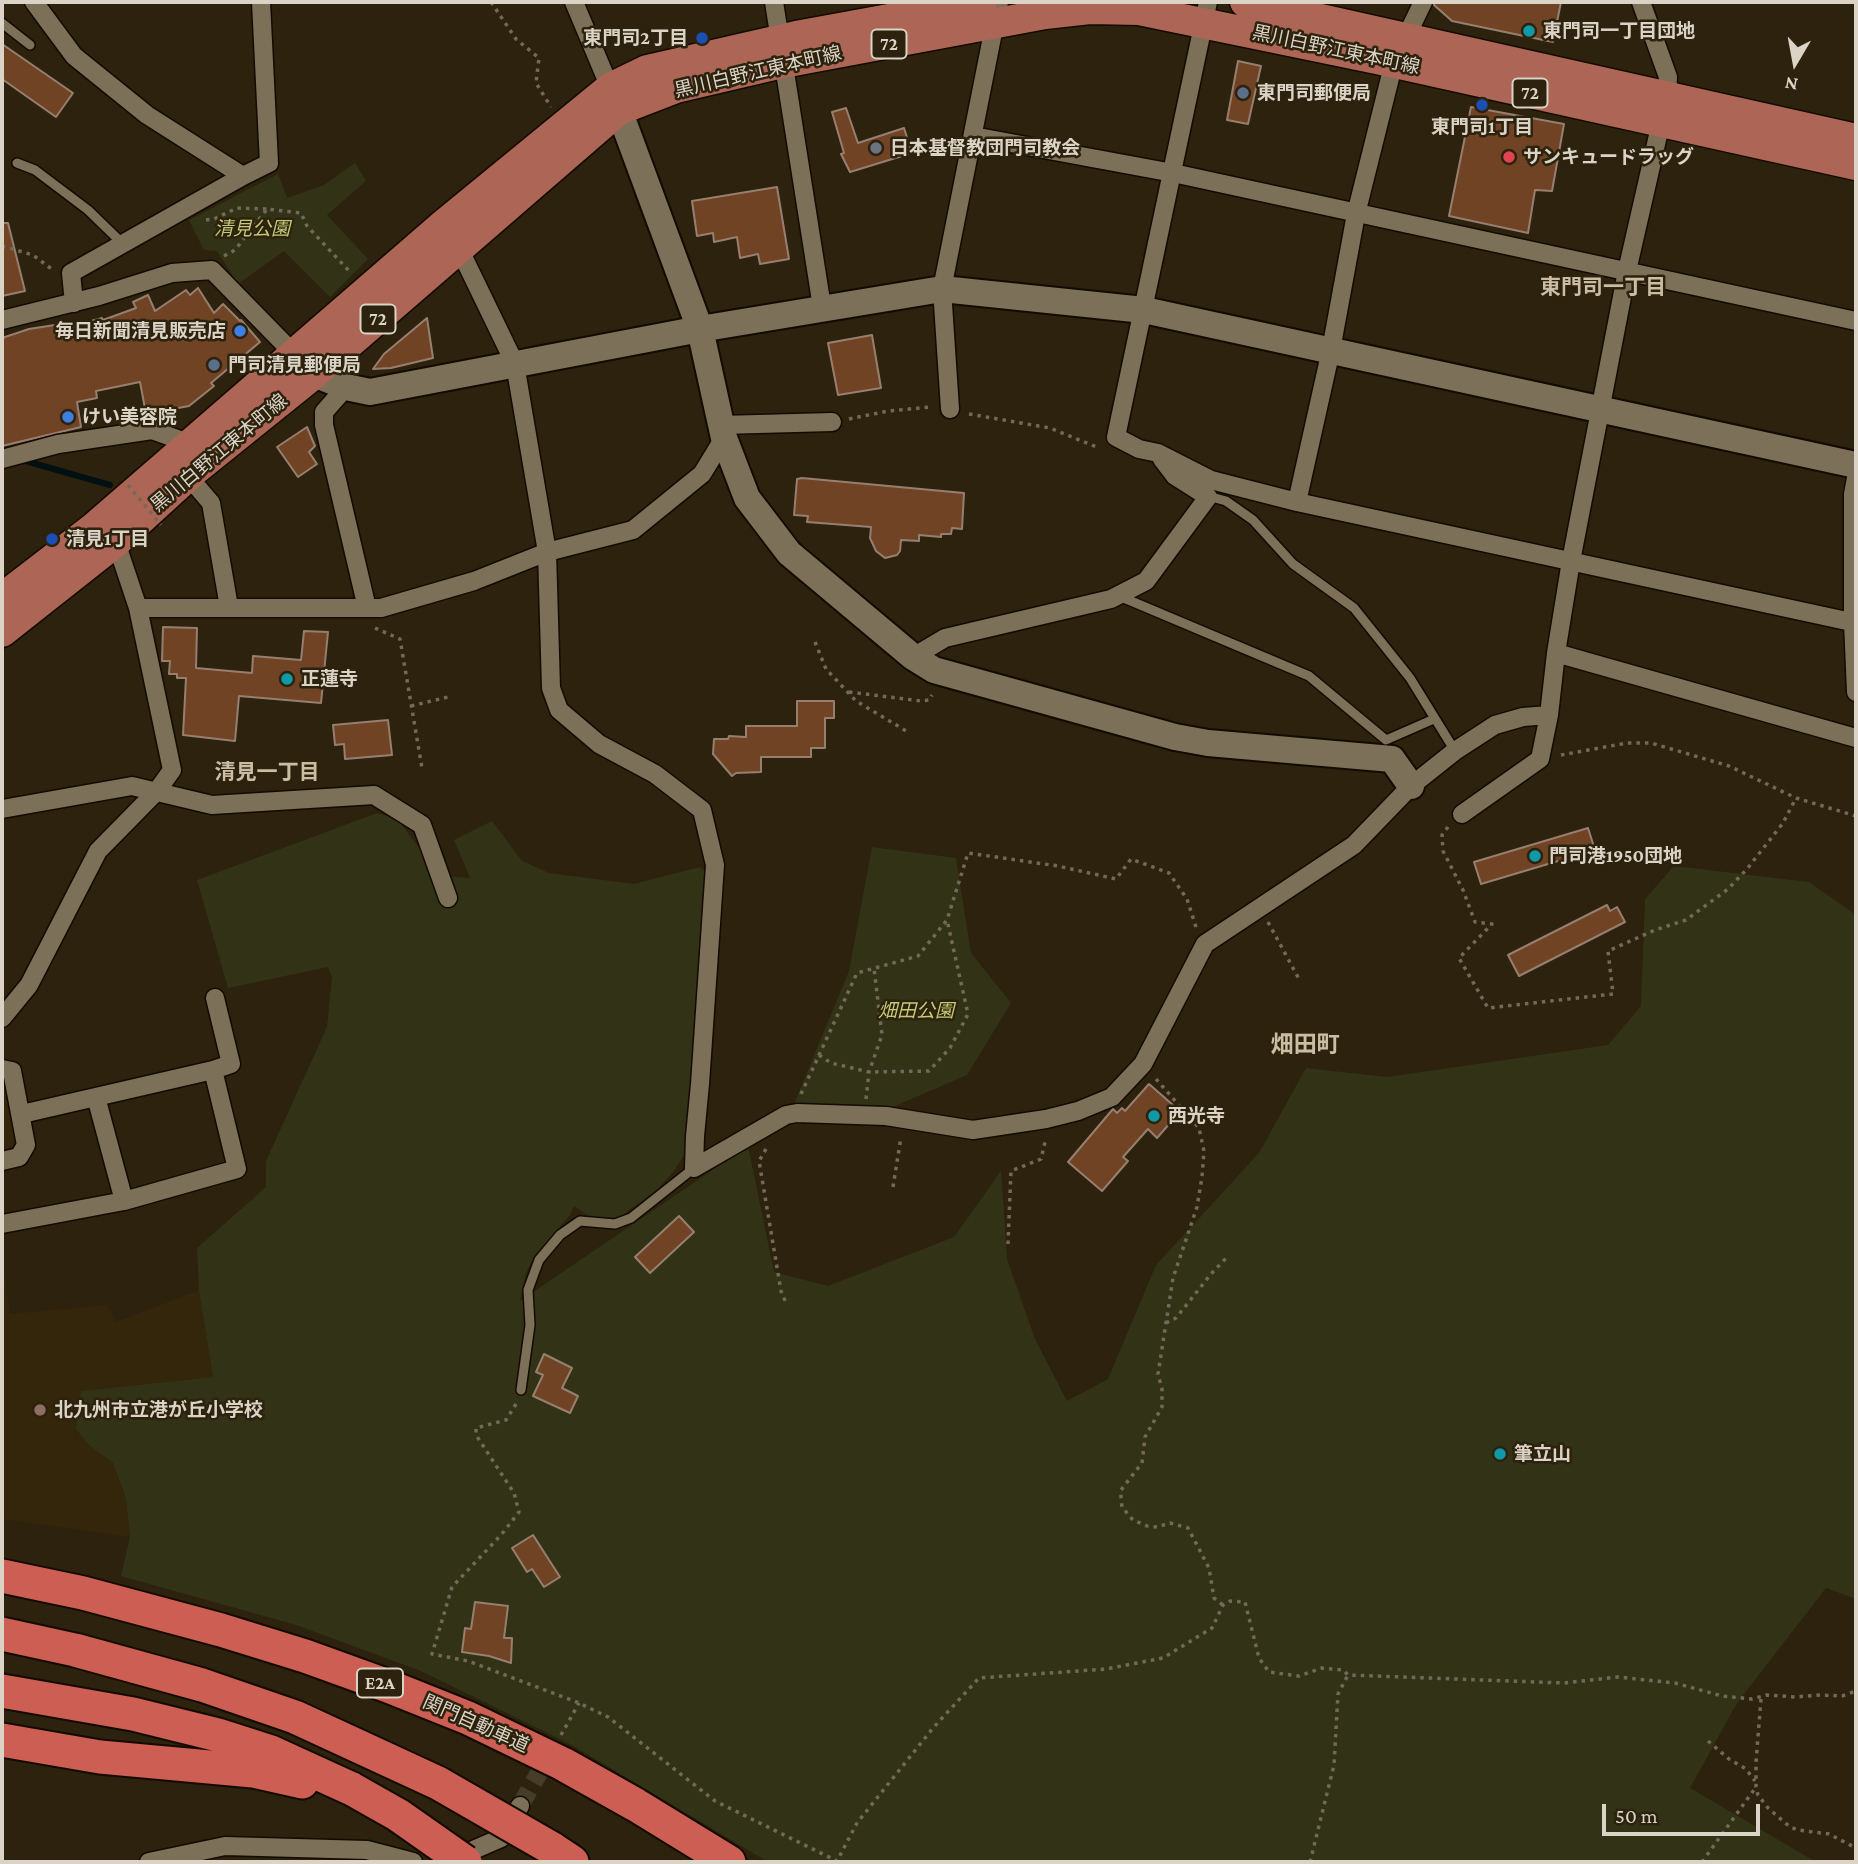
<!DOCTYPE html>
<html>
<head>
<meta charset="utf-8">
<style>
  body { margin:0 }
  #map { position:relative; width:1858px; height:1864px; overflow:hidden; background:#2c220d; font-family:"Crimson Pro",serif }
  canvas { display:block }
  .frame { position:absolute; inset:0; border:4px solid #dad3c6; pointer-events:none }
  .north { position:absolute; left:1760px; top:28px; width:70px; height:70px; -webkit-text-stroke:5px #2c220d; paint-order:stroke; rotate:190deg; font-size:19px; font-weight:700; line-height:28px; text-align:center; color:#dad3c6 }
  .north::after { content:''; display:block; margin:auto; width:24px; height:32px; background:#dad3c6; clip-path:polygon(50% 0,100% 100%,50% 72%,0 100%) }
  .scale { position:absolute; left:1602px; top:1804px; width:158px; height:32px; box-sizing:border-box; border:4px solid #dad3c6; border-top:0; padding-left:9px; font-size:21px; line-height:24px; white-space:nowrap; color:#dad3c6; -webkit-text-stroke:5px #2c220d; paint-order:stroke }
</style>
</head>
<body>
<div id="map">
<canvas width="1858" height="1864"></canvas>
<div class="frame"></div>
<div class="north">N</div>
<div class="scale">50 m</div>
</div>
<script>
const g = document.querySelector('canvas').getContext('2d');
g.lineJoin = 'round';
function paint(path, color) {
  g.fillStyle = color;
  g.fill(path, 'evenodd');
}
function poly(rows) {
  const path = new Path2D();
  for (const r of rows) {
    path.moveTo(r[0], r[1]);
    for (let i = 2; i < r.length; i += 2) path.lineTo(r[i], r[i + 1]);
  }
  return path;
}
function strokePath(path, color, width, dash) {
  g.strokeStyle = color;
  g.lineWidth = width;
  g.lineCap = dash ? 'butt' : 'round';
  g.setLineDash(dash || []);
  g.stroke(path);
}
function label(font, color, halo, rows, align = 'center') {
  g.font = font + ' "Crimson Pro","Noto Sans JP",serif';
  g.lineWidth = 5;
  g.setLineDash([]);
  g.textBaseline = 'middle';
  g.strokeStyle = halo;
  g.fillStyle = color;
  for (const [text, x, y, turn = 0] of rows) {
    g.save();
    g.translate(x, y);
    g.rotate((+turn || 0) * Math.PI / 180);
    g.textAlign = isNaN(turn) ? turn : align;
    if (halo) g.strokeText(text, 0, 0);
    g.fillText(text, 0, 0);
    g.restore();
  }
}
paint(poly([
  [2,1076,9,1090,16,1141,9,1148,2,1150],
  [2,1255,10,1314,107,1305,116,1322,199,1290,213,1377,81,1391,90,1446,113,1463,126,1500,130,1537,2,1519]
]), '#34260a');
paint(poly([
  [355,163,366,181,327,215,368,259,330,297,284,251,238,284,217,251,204,250,189,220,278,174,287,198,324,185],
  [377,813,397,819,429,860,431,875,470,878,454,840,492,821,522,861,549,873,634,884,700,867,706,872,708,879,686,1152,674,1171,656,1191,622,1215,613,1218,592,1218,574,1206,570,1215,534,1256,526,1273,520,1301,748,1146,774,1272,828,1286,954,1237,1001,1171,1007,1259,1035,1339,1067,1401,1108,1379,1156,1265,1259,1153,1306,1068,1387,1077,1608,1045,1641,1006,1645,899,1674,866,1809,882,1856,915,1856,1599,1826,1588,1737,1703,1690,1788,1816,1862,768,1862,570,1744,421,1671,296,1625,121,1576,130,1537,126,1499,113,1463,90,1446,76,1429,81,1391,213,1377,199,1290,197,1248,266,1187,266,1161,327,1027,332,977,328,967,228,988,197,880],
  [872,847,956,858,971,953,1011,1003,967,1075,895,1106,794,1104,849,971]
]), '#323316');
strokePath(poly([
  [29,462,110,485]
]), '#001013', 6);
const building = poly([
  [1434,2,1561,2,1553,42,1452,21,1434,5,1434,2],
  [2,44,73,93,56,117,2,79,2,44],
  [1238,61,1261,66,1248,124,1227,120,1238,61],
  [1471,107,1564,124,1552,191,1535,190,1528,233,1449,216,1471,107],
  [846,108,858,143,904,128,912,153,850,172,841,154,844,153,832,112,846,108],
  [777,187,789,259,760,264,758,254,740,258,737,237,714,242,713,233,697,236,692,201,777,187],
  [2,223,8,223,25,291,2,296,2,223],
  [198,288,214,313,223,304,240,321,241,320,260,342,211,383,214,386,189,406,146,414,140,382,96,391,97,398,77,402,81,427,2,446,2,338,29,329,55,325,55,331,102,318,103,320,136,308,133,302,148,295,155,311,186,290,190,295,198,288],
  [427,318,433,358,391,368,373,369,384,354,427,318],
  [872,335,881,388,838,395,828,343,872,335],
  [307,427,315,446,309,452,317,464,298,477,277,447,307,427],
  [802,478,964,493,962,529,952,528,951,534,941,534,941,537,919,535,919,541,901,540,900,551,897,555,885,558,876,551,870,538,871,527,807,522,808,516,794,515,797,479,802,478],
  [163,627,197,628,196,668,252,673,253,656,301,660,304,631,328,632,321,703,239,696,235,741,183,735,186,678,177,678,177,674,169,674,170,661,162,661,163,627],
  [797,701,834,701,834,718,825,718,825,748,811,748,811,757,761,757,761,772,736,773,732,776,713,754,714,739,728,739,729,736,746,737,746,726,797,726,797,701],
  [388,720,392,755,345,759,344,744,335,745,333,725,388,720],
  [1588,828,1595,850,1481,884,1474,862,1588,828],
  [1607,905,1610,911,1617,907,1625,922,1519,976,1508,955,1607,905],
  [1149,1084,1173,1105,1170,1109,1177,1115,1157,1138,1148,1129,1123,1157,1128,1161,1102,1191,1068,1162,1113,1109,1117,1113,1122,1108,1125,1111,1149,1084],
  [679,1216,694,1232,650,1273,635,1257,679,1216],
  [544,1354,572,1368,562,1388,578,1396,570,1413,533,1396,543,1375,536,1372,544,1354],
  [533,1535,560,1577,544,1587,532,1569,527,1572,512,1548,533,1535],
  [475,1602,508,1606,504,1638,512,1638,511,1663,489,1656,462,1652,465,1628,471,1629,475,1602]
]);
paint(building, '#704325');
strokePath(building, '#977f70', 2);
strokePath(poly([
  [520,1806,559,1738]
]), '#463d29', 18, [18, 9]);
const lane = poly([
  [2,23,30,45],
  [17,163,35,170,88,210,123,244],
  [1208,496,1226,501,1253,520,1293,564,1354,608,1410,678,1455,751],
  [1119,596,1309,676,1386,740,1434,719],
  [521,1390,530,1325,528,1290,539,1260,560,1235,580,1221,615,1224,631,1218,694,1168]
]);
const street = poly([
  [34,2,74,56,147,115,243,176,269,163,261,2],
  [574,2,613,95],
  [774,2,822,307],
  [1208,2,1116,437,1139,449,1158,453,1211,480,1297,502,1856,623],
  [973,136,1173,173,1856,321],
  [456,242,515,364,547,552,551,688,559,710,599,744,655,774,702,810,715,865,700,1084,695,1136,694,1168],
  [74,303,71,273,243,176],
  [2,320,99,296,172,273,212,270,299,359],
  [346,387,324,412,324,425,367,608],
  [950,409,942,289,999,2],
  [721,425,832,422],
  [2,459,58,444,152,430,191,444],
  [188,476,211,503,229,607],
  [1856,478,1853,494,1853,622,1856,692],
  [1297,502,1331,350,1356,214,1394,62,1423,2],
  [116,542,138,608,381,608,474,581,547,552,633,530,702,474,724,438],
  [1556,653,1856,738],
  [913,657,945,638,1111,599,1146,581,1208,497,1175,476,1162,459],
  [2,809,132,786,212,805,374,795,422,825,448,898],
  [1462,814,1540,759,1549,715],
  [2,1018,29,985,98,851,157,791,172,770,138,608],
  [2,1069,12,1071,26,1145,19,1157,2,1161],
  [96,1097,124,1201],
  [22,1114,213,1070],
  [694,1168,786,1115,797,1113,886,1116,973,1130,1046,1119,1078,1111,1112,1097,1143,1064,1205,944,1354,845,1411,786,1455,751,1495,725,1523,717,1549,715,1556,653,1571,561,1627,271,1667,96,1668,77,1641,2],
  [2,1224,124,1201,237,1169,213,1070,231,1064,215,998],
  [455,1858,501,1838,520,1806],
  [149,1862,225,1846,367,1850,413,1862]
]);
const secondary = poly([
  [619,110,700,329,724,438,747,498,789,553,913,657,934,670,1175,737,1208,743,1392,759,1411,786],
  [314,374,346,387,370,392,700,329,942,289,1144,310,1856,465]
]);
const primary = poly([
  [1245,2,1856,139],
  [2,598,92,529,444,224,610,88,647,70,796,36,982,2],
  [2,632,116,542,196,469,314,374,619,110,676,88,783,63,1045,14,1090,9,1139,10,1377,59,1856,165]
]);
const highway = poly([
  [2,1576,83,1593,221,1630,305,1656,388,1686,468,1718,563,1764,636,1805,729,1862],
  [2,1691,133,1714,218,1735,271,1752,352,1789],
  [2,1740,100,1757,253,1771,302,1782],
  [551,1848,572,1862]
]);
strokePath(lane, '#140b00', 12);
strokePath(street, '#140b00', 21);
strokePath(secondary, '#140b00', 30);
strokePath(primary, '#140b00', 33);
strokePath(highway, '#140b00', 37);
strokePath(poly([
  [491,2,516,39,539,58,536,83,551,107],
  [206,220,214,219,237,208,267,209],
  [2,246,33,255,53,270],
  [224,256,235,250,267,209,301,213,307,226,351,273],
  [969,414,1050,428,1099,448],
  [849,419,888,411,931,407],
  [375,628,400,639,422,768],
  [815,642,826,669,856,701,908,732],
  [849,692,921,701,929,700,932,695],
  [411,706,448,697],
  [1561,755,1627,743,1651,743,1729,766,1796,798,1856,816],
  [1448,827,1442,835,1443,851,1463,890,1475,922,1492,924,1459,958,1488,1008,1613,994,1608,951,1655,930,1686,920,1728,889,1747,869,1783,823,1796,798],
  [1268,922,1299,979],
  [819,1055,831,1063,869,1072,929,1071,950,1048,968,1014,947,920],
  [1156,1079,1199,1128,1204,1151,1202,1177,1197,1207,1173,1278,1158,1374,1162,1389,1162,1407,1145,1437,1142,1463,1121,1490,1121,1498,1122,1507,1133,1520,1147,1526,1157,1527,1170,1523,1188,1528,1209,1568,1214,1598,1223,1605],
  [801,1094,857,973,918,956,947,920,968,853,1058,866,1116,879,1131,859,1169,873,1187,899,1196,927],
  [866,1099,869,1072,882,1035,874,968],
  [766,1149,759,1161,781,1291,786,1303],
  [893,1187,901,1137],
  [1008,1244,1011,1171,1041,1159,1046,1138],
  [1166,1323,1176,1318,1211,1274,1228,1256],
  [516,1404,506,1420,476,1428,476,1435,514,1493,519,1512,501,1535,452,1587,432,1654,468,1661,579,1703,608,1717,715,1801,837,1861,857,1823,933,1728,979,1678,1106,1669,1163,1658,1212,1628,1223,1605,1230,1601,1245,1602,1259,1658,1269,1672,1299,1676,1322,1668,1343,1670,1348,1675,1564,1683,1618,1677,1675,1683,1722,1696,1752,1699,1767,1695,1795,1697,1820,1695,1842,1696,1856,1691],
  [1761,1699,1756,1762,1756,1787,1758,1795,1768,1808,1790,1827,1798,1830,1829,1834,1856,1848],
  [561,1735,579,1703],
  [1708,1741,1729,1759,1746,1769,1755,1781],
  [1310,1862,1334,1765,1338,1694,1348,1675],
  [1702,1862,1756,1787]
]), '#726958', 3.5, [3.5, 5]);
strokePath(lane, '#7c7059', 9);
strokePath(street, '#7c7059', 18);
strokePath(secondary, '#7c7059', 26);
strokePath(primary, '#ad6556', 30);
strokePath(highway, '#cd5e54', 33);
const highwayBridge = poly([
  [2,1634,75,1650,202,1685,295,1717,438,1783,551,1848],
  [352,1789,398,1815,465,1862]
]);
strokePath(highwayBridge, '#140b00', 37, []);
strokePath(poly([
  [128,485,161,525]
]), '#726958', 3.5, [3.5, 5]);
strokePath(highwayBridge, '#cd5e54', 33);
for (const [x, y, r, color] of [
  [1529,31,7,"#0f9aa8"],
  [702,38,7,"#1a4fb4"],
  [1243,93,7,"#5c6f8a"],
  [1482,105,7,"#1a4fb4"],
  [876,148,7,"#6b7280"],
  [1509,157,7,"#e0444e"],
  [240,331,7,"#3f7fe0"],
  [214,365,7,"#5c6f8a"],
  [68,417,7,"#3f7fe0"],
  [52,539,7,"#1a4fb4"],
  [287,679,7,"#0f9aa8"],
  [1535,856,7,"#0f9aa8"],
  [1154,1116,7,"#0f9aa8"],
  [40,1410,7,"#8d6e63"],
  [1500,1454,7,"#0f9aa8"]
]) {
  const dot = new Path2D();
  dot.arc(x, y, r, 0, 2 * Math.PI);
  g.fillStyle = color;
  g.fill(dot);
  strokePath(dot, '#2c220d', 2.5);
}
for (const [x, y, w] of [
  [889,44,35],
  [1530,93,35],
  [378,319,35],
  [380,1683,46]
]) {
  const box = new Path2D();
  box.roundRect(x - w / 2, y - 14.5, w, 29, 5);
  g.fillStyle = '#2c220d';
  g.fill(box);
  strokePath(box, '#dad3c6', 2);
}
label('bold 18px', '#dad3c6', null, [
  ["72",889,44],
  ["72",1530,93],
  ["72",378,319],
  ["E2A",380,1683]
]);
label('bold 19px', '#dad3c6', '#2c220d', [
  ["東門司一丁目団地",1543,31],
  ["東門司2丁目",688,38,"right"],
  ["東門司郵便局",1257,93],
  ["東門司1丁目",1482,127,"center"],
  ["日本基督教団門司教会",890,148],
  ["サンキュードラッグ",1523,157],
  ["毎日新聞清見販売店",226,331,"right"],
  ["門司清見郵便局",228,365],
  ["けい美容院",82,417],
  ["清見1丁目",66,539],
  ["正蓮寺",301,679],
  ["門司港1950団地",1549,856],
  ["西光寺",1168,1116],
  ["北九州市立港が丘小学校",54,1410],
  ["筆立山",1514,1454]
], 'left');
label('19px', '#dad3c6', '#2c220d', [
  ["黒川白野江東本町線",1336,50,12],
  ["黒川白野江東本町線",758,72,-13],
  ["黒川白野江東本町線",219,453,-40],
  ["関門自動車道",476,1724,24]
]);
label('italic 19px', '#c4c976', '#2c220d', [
  ["清見公園",252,229],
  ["畑田公園",916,1011]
]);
label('bold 21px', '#cabda4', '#2c220d', [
  ["東門司一丁目",1603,288],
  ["清見一丁目",267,773]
]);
label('bold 23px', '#cabda4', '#2c220d', [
  ["畑田町",1305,1045]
]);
</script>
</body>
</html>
